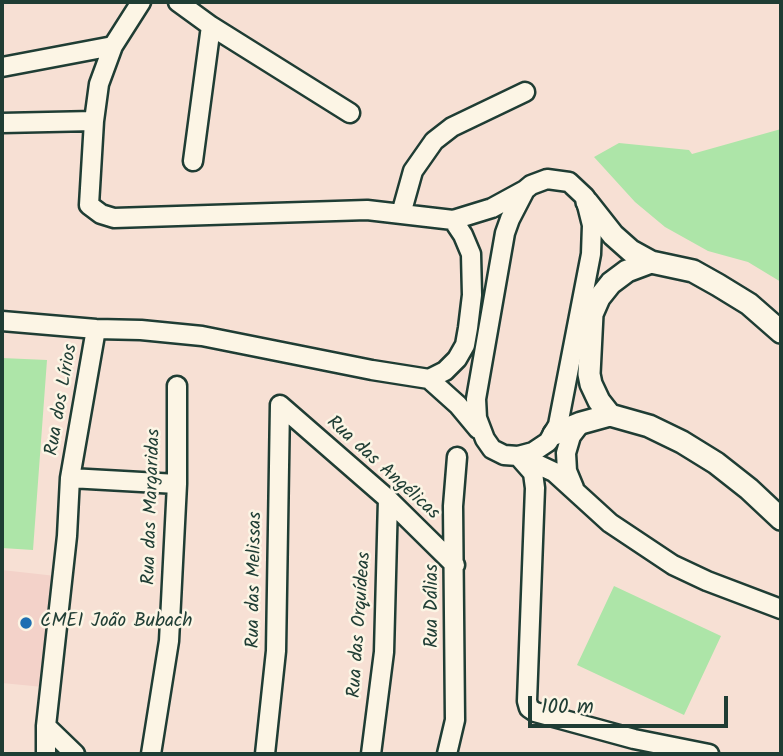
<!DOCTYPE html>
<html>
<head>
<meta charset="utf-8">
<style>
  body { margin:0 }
  #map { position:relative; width:783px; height:756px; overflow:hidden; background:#f7e0d4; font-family:Kalam,sans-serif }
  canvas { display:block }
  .frame { position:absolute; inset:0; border:4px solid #1f3d34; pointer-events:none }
  .scale { position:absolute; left:528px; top:696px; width:200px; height:32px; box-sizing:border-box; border:4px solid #1f3d34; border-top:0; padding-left:9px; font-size:21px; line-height:24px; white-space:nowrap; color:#1f3d34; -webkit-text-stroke:5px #fcf5e5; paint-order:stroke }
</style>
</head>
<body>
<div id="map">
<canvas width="783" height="756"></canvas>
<div class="frame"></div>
<div class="scale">100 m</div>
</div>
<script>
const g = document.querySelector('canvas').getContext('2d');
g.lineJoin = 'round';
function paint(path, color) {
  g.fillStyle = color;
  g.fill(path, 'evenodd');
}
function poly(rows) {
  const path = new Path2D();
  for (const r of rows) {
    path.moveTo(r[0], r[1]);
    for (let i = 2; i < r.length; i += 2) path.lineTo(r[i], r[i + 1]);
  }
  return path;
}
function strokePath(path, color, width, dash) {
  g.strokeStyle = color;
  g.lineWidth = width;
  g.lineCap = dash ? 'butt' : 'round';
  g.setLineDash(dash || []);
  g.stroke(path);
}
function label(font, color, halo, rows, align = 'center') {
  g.font = font + ' Kalam,sans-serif';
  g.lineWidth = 5;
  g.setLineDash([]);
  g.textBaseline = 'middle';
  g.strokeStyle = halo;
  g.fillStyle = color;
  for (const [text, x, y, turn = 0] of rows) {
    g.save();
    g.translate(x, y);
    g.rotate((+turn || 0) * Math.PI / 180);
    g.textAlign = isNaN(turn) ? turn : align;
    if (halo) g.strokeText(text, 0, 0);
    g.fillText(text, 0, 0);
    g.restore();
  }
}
paint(poly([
  [2,570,56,576,43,687,2,683]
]), '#f3d2c9');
paint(poly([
  [781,129,781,282,748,262,708,251,665,227,635,202,594,157,619,143,689,150,692,154],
  [2,358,47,360,33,550,2,548],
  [614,586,721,636,684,715,577,665]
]), '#ade5a8');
const minor = poly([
  [141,2,113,46,99,84,94,121,89,205,101,214,114,218,367,210,453,220,492,208,525,190],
  [178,2,211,26,350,113],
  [2,67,113,46],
  [2,123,94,121],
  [193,161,211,26],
  [547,179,569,182,585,197,592,225,591,254,558,425,548,442,533,452,518,456,504,455,492,449,485,439,477,418,476,399,505,233,510,219,525,190,531,185,547,179],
  [401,214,413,171,434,141,452,127,525,92],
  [2,321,96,329,141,330,202,336,372,370,429,379,445,371,457,359,465,345,468,328,472,295,471,254,463,235,453,220],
  [429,379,458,405,478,429],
  [280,405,388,499,455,565],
  [518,456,533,473,535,488,527,701,529,708,535,712,634,739,709,754],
  [522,457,554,472,610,523,673,565,707,581,781,609],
  [70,478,177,484],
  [574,488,567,471,566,453,571,436,581,423],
  [46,726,75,754],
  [46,754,46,726,67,536,70,478,96,329],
  [151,754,169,641,177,484,177,386],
  [265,754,276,651,280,405],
  [371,754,384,652,388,499],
  [447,754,455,720,453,506,457,457]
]);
const major = poly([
  [587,202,613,235,631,251,651,262,693,271,718,285,749,304,781,332],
  [610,415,599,401,591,384,589,374,592,314,599,298,611,283,627,271,651,262],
  [554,434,581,423,610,415,649,426,682,442,716,463,749,489,781,519]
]);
strokePath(minor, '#1f3d34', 23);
strokePath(major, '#1f3d34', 26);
strokePath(minor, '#fcf5e5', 18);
strokePath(major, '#fcf5e5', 21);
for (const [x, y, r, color] of [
  [26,623,7,"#1f6fb2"]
]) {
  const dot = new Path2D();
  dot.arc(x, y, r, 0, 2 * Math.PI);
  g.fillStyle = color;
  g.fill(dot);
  strokePath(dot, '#fcf5e5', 2.5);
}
label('19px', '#1f3d34', '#fcf5e5', [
  ["Rua dos Lírios",63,400,-80],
  ["Rua das Angélicas",382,469,42],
  ["Rua das Margaridas",153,507,-88],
  ["Rua das Melissas",256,580,-89],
  ["Rua Dálias",434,606,-90],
  ["Rua das Orquídeas",361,625,-86]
]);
label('19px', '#1f3d34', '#fcf5e5', [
  ["CMEI João Bubach",40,623]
], 'left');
</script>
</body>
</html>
